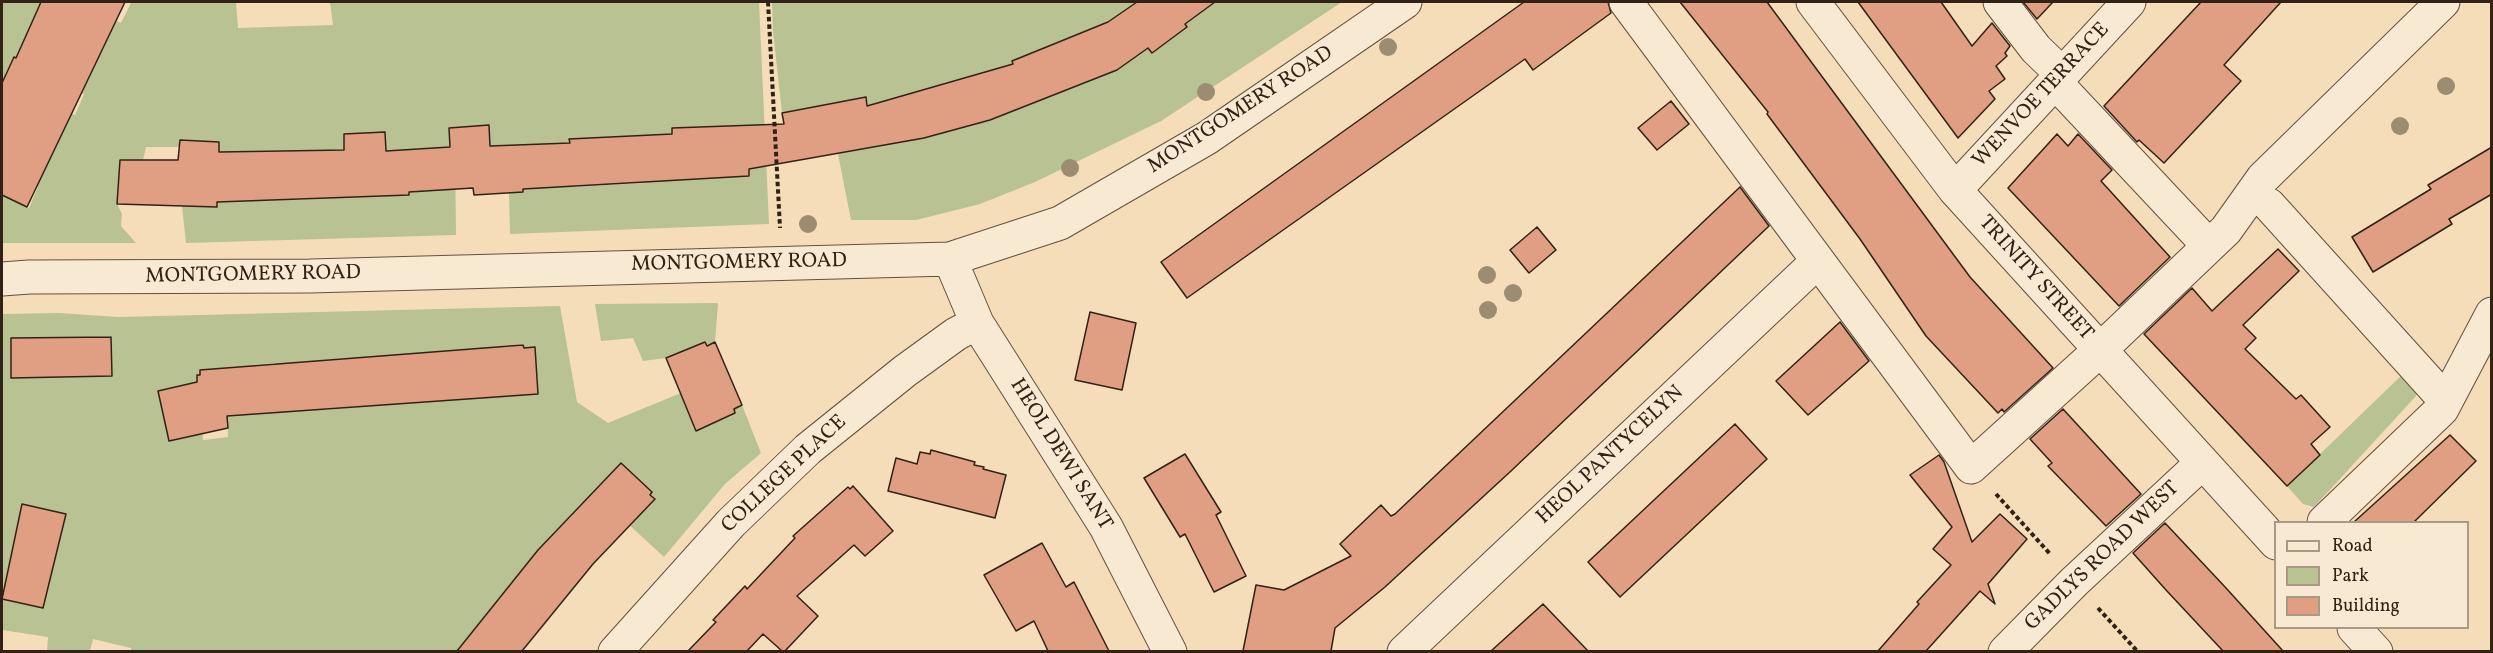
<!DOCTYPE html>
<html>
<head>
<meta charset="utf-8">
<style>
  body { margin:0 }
  #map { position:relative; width:2493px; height:653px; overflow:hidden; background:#f5ddba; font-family:Vollkorn,serif }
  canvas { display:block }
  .frame { position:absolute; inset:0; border:3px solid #322216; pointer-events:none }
  .legend { position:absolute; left:2274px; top:521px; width:195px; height:108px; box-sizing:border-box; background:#f8e9d2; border:2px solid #a99987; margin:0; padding:8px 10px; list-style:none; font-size:18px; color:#322216 }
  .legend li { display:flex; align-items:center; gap:12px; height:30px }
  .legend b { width:30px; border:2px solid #a99987 }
</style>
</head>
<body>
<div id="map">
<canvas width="2493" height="653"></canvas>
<div class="frame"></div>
<ul class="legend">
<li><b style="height:8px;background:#f8e9d2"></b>Road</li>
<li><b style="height:16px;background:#b9c292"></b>Park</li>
<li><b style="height:16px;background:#e09f82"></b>Building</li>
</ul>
</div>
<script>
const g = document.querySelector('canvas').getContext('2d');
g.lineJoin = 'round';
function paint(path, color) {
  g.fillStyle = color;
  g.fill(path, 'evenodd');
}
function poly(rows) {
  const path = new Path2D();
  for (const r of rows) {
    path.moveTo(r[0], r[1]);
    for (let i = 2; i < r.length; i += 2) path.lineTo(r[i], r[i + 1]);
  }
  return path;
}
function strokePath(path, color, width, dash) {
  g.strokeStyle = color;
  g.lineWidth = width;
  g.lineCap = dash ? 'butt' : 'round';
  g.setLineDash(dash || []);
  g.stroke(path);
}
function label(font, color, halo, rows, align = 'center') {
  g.font = font + ' Vollkorn,serif';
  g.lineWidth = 4.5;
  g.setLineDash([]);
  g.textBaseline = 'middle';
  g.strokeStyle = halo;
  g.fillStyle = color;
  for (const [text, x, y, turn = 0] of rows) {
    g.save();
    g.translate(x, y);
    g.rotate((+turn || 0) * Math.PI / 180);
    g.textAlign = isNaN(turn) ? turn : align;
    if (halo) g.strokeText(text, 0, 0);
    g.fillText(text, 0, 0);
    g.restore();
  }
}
paint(poly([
  [2,2,75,2,121,23,131,3,128,2,236,2,238,28,333,25,330,2,759,2,769,224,510,234,509,193,523,192,523,186,490,146,488,125,449,128,450,151,455,151,456,235,186,243,182,206,217,207,219,142,180,140,179,147,146,147,143,160,120,161,117,204,122,214,121,226,136,243,2,243,2,195,29,208,38,187,20,179,63,131,2,103],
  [37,12,53,13,108,38,101,54,82,45,65,86,84,94,75,115,7,83,9,78,5,74,14,57,19,59],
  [746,125,749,176,675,180,707,127],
  [385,132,386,151,429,148,431,189,409,190,409,195,364,197,363,189,346,190,344,134],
  [642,136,645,183,572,187,569,139],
  [321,150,322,199,248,201,246,151],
  [772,2,1137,2,1115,17,1141,53,1148,48,1152,53,1170,40,1186,27,1185,24,1211,4,1210,2,1342,2,1161,121,1035,182,980,204,916,220,851,220,837,149,847,152,870,148,874,143,866,98,782,113,773,31],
  [1085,32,1103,76,1081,85,1079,81],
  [718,303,715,342,666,358,643,361,633,338,601,341,595,304],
  [560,306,577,402,608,423,681,393,696,431,735,414,734,409,742,405,761,453,725,484,664,557,627,523,654,499,650,495,652,492,621,463,565,522,475,631,500,651,131,652,131,648,93,639,90,651,47,651,48,637,2,630,2,599,43,608,65,514,22,504,2,595,2,314,59,313,118,317],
  [111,337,112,376,11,378,11,338],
  [523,344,524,348,534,347,538,394,453,400,449,357,502,351,502,346],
  [348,358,349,359,411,402,325,410,321,367,326,360],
  [275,363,276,367,227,415,228,437,203,440,197,376,200,375,200,370,224,368,254,370,254,365],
  [188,384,200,434,170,441,158,391],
  [2406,371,2418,388,2416,396,2314,507,2303,504,2287,486]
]), '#b9c292');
const building = poly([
  [41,2,125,2,27,207,2,195,2,83,14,57,16,58,41,2],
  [1137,2,1215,2,1185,24,1187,27,1152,53,1148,48,1117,70,990,120,924,138,749,169,749,176,523,189,523,192,474,195,473,188,409,192,409,195,217,202,217,207,117,204,120,160,178,160,180,140,219,142,219,152,344,150,344,134,385,132,386,151,450,147,449,128,489,125,490,146,570,143,569,139,672,134,672,128,784,124,782,113,866,97,867,106,1013,64,1012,61,1108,22,1137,2],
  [1524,2,1608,2,1611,13,1533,70,1525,59,1187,298,1161,262,1524,2],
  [1680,2,1767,2,1970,277,2053,368,2004,412,2002,409,1998,413,1926,336,1860,239,1767,114,1768,112,1680,2],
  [1858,2,1941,2,1972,46,1992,23,2010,46,2005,53,2007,56,1996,66,2005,79,1989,91,1995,99,1958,138,1858,2],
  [2023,2,2053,2,2037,19,2023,2],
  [2201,2,2281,2,2224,65,2241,81,2164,163,2139,140,2137,142,2104,106,2201,2],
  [1671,101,1689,124,1657,150,1638,128,1671,101],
  [2057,134,2068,146,2078,134,2112,170,2101,181,2170,257,2119,306,2008,188,2057,134],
  [2492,147,2492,194,2449,219,2452,224,2373,272,2352,237,2431,189,2428,185,2492,147],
  [1740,187,1769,226,1511,471,1385,587,1335,628,1331,651,1243,651,1256,585,1284,590,1351,556,1340,544,1381,505,1391,516,1395,514,1740,187],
  [1537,227,1556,250,1529,273,1510,250,1537,227],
  [2278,249,2299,271,2243,325,2256,338,2245,349,2296,399,2301,395,2330,427,2311,444,2320,455,2287,486,2144,334,2192,288,2212,311,2278,249],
  [1090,312,1136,323,1122,390,1075,380,1090,312],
  [1840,322,1869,361,1808,415,1776,381,1840,322],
  [111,337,112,376,11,378,11,338,111,337],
  [705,342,707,346,715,342,742,405,734,409,735,413,696,431,666,358,705,342],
  [523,345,524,348,535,347,538,394,227,416,228,428,169,441,158,391,197,382,197,375,200,375,200,370,523,345],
  [2063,409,2141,494,2106,526,2048,466,2052,463,2030,439,2063,409],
  [1735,424,1767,459,1620,597,1588,562,1735,424],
  [2450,435,2476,461,2414,522,2354,522,2450,435],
  [931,450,975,462,974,465,984,467,983,469,1006,475,995,518,888,491,896,458,917,464,920,452,930,454,931,450],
  [1185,454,1221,512,1216,515,1246,576,1214,592,1185,534,1180,537,1144,478,1185,454],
  [1939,455,1944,462,1972,542,2000,514,2027,539,1988,584,1995,604,1980,591,1926,651,1878,651,1919,604,1917,602,1951,565,1933,549,1952,527,1910,475,1939,455],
  [621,463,652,492,650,495,655,499,593,564,522,651,457,651,538,550,621,463],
  [853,486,893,531,865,556,854,545,797,596,818,616,785,651,782,651,763,634,747,651,688,651,716,622,713,620,745,586,747,589,795,538,793,536,848,487,850,489,853,486],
  [22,504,66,514,43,608,2,599,22,504],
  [2165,523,2226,588,2283,651,2223,651,2166,590,2133,553,2165,523],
  [1042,543,1066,587,1074,582,1109,651,1048,651,1034,621,1016,631,984,575,1042,543],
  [1543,604,1588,651,1491,651,1543,604]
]);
paint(building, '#e09f82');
strokePath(building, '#322216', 1.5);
const minor = poly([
  [1626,2,1971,467,2099,351,2226,230,2263,178,2443,2],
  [1813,2,1955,190,2276,543],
  [2000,2,2036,49,2062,74],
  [2055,82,2209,246],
  [1955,190,2129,2],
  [2269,205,2446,401],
  [950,259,977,323,1106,527,1170,652],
  [2,279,29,277,310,276,950,259,1060,223,1207,138,1405,2],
  [2324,522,2442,409,2492,314],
  [2354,628,2376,652],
  [615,652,731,523,808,449,905,371,956,334,977,323],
  [1404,652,1818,261],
  [2005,652,2074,582,2202,463]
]);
strokePath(minor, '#63513f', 35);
strokePath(poly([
  [768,2,780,228],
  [1996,494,2051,555],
  [2098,608,2138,652]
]), '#322216', 4, [4.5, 3]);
strokePath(minor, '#f8e9d2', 33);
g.fillStyle = '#9c8c71';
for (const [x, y] of [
  [1388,47],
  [2446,86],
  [1206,92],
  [2400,126],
  [1070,168],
  [808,224],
  [1487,275],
  [1513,293],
  [1488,310]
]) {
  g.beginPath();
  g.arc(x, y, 9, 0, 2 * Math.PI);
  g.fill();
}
label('21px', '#322216', '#f8e9d2', [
  ["WENVOE TERRACE",2042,96,-47],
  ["MONTGOMERY ROAD",1241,111,-33],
  ["MONTGOMERY ROAD",739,264,-1],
  ["MONTGOMERY ROAD",253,276,-1],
  ["TRINITY STREET",2035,279,48],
  ["HEOL DEWI SANT",1060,455,58],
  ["HEOL PANTYCELYN",1611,456,-43],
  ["COLLEGE PLACE",785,475,-43],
  ["GADLYS ROAD WEST",2103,557,-44]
]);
</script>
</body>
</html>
